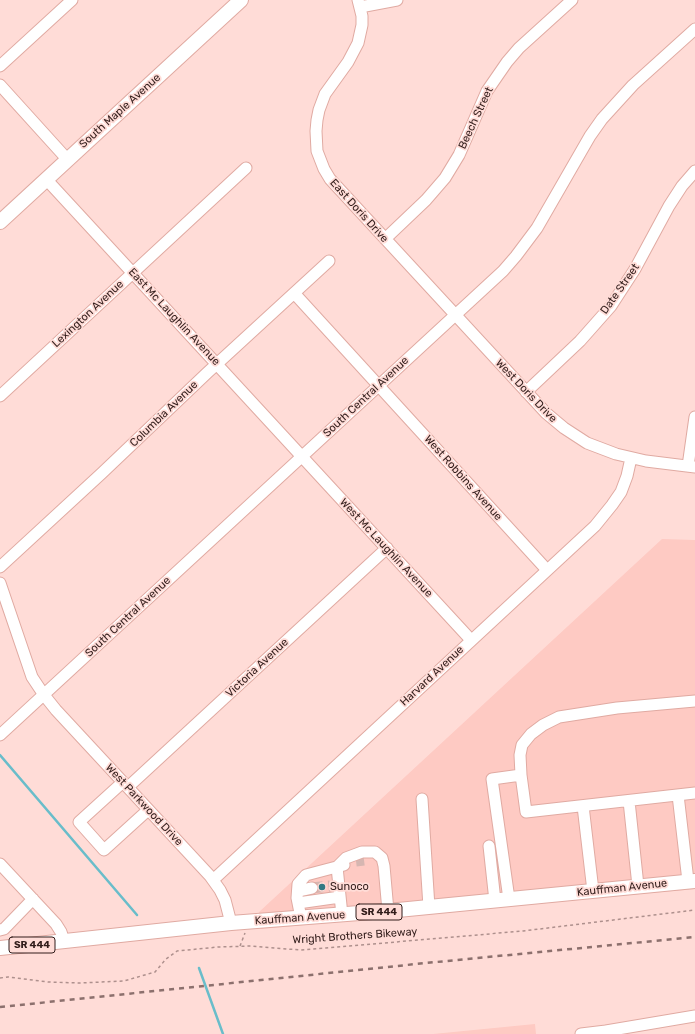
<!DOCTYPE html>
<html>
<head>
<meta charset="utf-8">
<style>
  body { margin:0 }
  canvas { display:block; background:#ffdcd7 }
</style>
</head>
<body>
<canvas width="695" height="1034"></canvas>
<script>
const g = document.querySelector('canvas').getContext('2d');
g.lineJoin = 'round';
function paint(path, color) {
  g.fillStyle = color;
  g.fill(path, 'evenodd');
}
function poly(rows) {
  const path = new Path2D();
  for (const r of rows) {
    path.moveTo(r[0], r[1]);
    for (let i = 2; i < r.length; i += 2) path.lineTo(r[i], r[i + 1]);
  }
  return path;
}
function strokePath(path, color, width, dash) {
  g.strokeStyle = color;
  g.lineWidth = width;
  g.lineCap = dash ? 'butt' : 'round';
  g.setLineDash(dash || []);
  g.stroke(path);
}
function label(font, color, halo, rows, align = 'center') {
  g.font = font + ' Rubik,sans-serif';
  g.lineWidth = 3.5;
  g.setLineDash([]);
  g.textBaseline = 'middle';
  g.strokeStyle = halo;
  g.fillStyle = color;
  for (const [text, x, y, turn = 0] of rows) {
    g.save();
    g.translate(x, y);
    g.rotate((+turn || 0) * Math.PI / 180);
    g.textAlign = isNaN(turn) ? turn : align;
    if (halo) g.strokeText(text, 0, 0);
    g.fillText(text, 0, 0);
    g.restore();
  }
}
paint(poly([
  [662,539,695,540,695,889,261,929,259,912],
  [535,1024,536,1034,433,1034]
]), '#fecac3');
strokePath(poly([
  [0,755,137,915],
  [199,968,223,1034]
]), '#69bdca', 2.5);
strokePath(poly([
  [356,861,364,860],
  [312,888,330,886]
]), '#d6b6b1', 11, [11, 5.5]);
const minor = poly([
  [358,0,362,16,362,25,358,43,348,62,325,94,319,110,317,120,316,131,317,151,324,169,330,179,546,413,564,428,587,443,616,454,646,461,695,467],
  [360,7,397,0],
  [0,66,72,0],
  [0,85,67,159],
  [46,179,471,640],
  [385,239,426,200,445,178,459,155,487,91,507,62,519,48,572,0],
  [294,293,547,570],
  [526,392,580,341,611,306,635,269,669,206,682,186,695,171],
  [0,396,246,168],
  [688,466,695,417],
  [0,567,102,473,207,373,329,261],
  [0,583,32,677,44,695,56,710,210,876,220,890,225,900,231,923],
  [0,735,503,271,516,256,537,228,590,136,602,119,633,85,695,29],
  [521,775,520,755,522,745,531,734,543,725,559,717,617,708,695,701],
  [123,782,79,822,104,850,148,810],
  [128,787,387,548],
  [678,795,688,881],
  [422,799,429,907],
  [629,801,638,886],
  [583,806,593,891],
  [489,846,495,901],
  [0,864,56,924,61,932,64,941],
  [213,880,595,526,612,505,621,492,627,476,631,458],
  [298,891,312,888],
  [509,899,492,779,521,775,526,812,695,793],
  [298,903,340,897],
  [342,915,337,867,346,858,362,852,375,852,382,858,384,866,388,911],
  [301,918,297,898,298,884,306,875,344,865],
  [0,930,4,929,33,899],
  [581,1034,606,1031],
  [602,1034,606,1031,695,1016]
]);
const major = poly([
  [0,222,241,0],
  [0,948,231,923,398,910,695,881]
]);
strokePath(minor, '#e0aaa2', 13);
strokePath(major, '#e0aaa2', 16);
strokePath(poly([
  [240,946,245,933],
  [0,978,8,977,48,982,79,983,124,981,155,972,166,959,177,951,218,947,251,946,300,950,326,948,523,931,695,910]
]), '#ae908d', 1.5, [3, 3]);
strokePath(minor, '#fff', 11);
strokePath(major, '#fff', 14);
strokePath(poly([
  [0,1007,426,963,695,937]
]), '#8c706d', 2.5, [5, 5]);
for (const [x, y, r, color] of [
  [322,887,4,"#317983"]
]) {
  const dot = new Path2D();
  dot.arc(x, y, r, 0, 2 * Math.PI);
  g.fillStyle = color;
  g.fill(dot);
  strokePath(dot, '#ffdcd7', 1.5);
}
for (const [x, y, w] of [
  [379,912,46],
  [32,945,46]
]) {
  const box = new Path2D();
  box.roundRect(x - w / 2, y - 8, w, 16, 3);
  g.fillStyle = '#ffdcd7';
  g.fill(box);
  strokePath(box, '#321d1b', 1);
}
label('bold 10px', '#321d1b', null, [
  ["SR 444",379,912],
  ["SR 444",32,945]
]);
label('11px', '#321d1b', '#ffdcd7', [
  ["South Maple Avenue",120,111,-42],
  ["Beech Street",476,118,-65],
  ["East Doris Drive",359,211,48],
  ["Date Street",620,289,-55],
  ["Lexington Avenue",88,314,-43],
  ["East Mc Laughlin Avenue",174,317,47],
  ["West Doris Drive",526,391,46],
  ["South Central Avenue",366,397,-43],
  ["Columbia Avenue",164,414,-44],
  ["West Robbins Avenue",463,478,48],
  ["West Mc Laughlin Avenue",386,548,47],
  ["South Central Avenue",128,617,-43],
  ["Victoria Avenue",257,668,-43],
  ["Harvard Avenue",432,676,-43],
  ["West Parkwood Drive",144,805,47],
  ["Kauffman Avenue",622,888,-6],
  ["Kauffman Avenue",300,918,-4],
  ["Wright Brothers Bikeway",355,936,-4]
]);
label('11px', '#321d1b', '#ffdcd7', [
  ["Sunoco",330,887]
], 'left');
</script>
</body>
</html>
